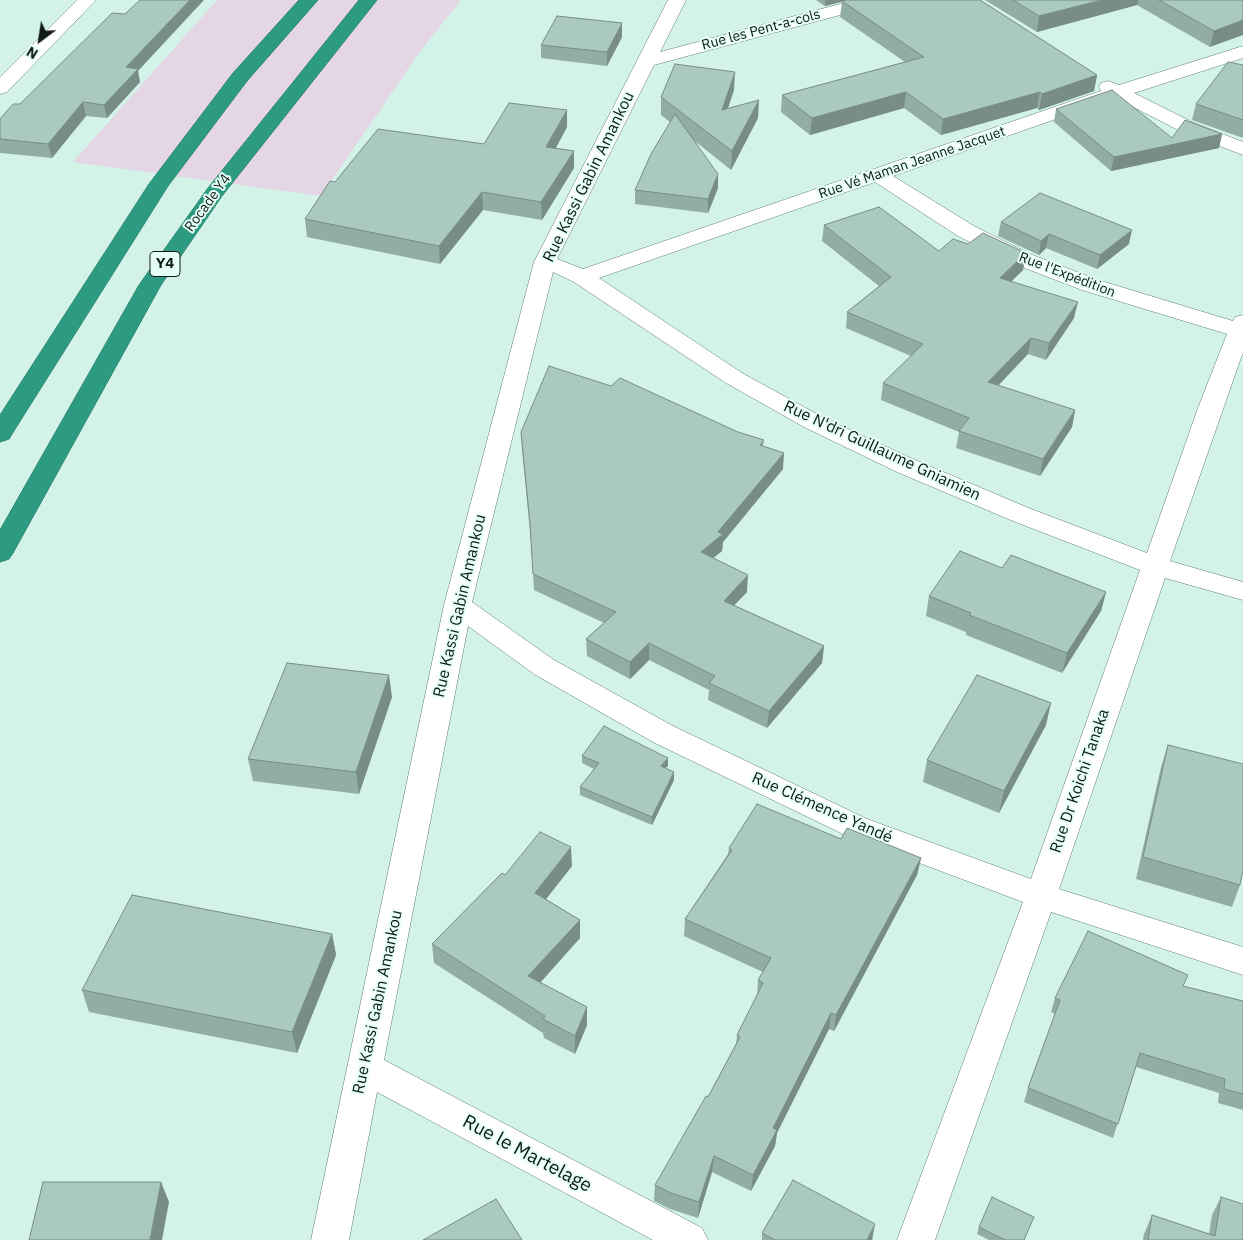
<!DOCTYPE html>
<html>
<head>
<meta charset="utf-8">
<style>
  body { margin:0 }
  #map { position:relative; width:1243px; height:1240px; overflow:hidden; background:#d3f3e9; font-family:"IBM Plex Sans",sans-serif }
  canvas { display:block }
  .north { position:absolute; left:15px; top:15px; width:50px; height:50px; -webkit-text-stroke:4px #e5fff6; paint-order:stroke; rotate:211deg; font-size:14px; font-weight:700; line-height:20px; text-align:center; color:#0f1a17 }
  .north::after { content:''; display:block; margin:auto; width:18px; height:22px; background:#0f1a17; clip-path:polygon(50% 0,100% 100%,50% 72%,0 100%) }
</style>
</head>
<body>
<div id="map">
<canvas width="1243" height="1240"></canvas>
<div class="north">N</div>
</div>
<script>
const g = document.querySelector('canvas').getContext('2d');
g.lineJoin = 'round';
function paint(path, color) {
  g.fillStyle = color;
  g.fill(path, 'evenodd');
}
function poly(rows) {
  const path = new Path2D();
  for (const r of rows) {
    path.moveTo(r[0], r[1]);
    for (let i = 2; i < r.length; i += 2) path.lineTo(r[i], r[i + 1]);
  }
  return path;
}
function strokePath(path, color, width, dash) {
  g.strokeStyle = color;
  g.lineWidth = width;
  g.lineCap = dash ? 'butt' : 'round';
  g.setLineDash(dash || []);
  g.stroke(path);
}
function label(font, color, halo, rows, align = 'center') {
  g.font = font + ' "IBM Plex Sans",sans-serif';
  g.lineWidth = 4;
  g.setLineDash([]);
  g.textBaseline = 'middle';
  g.strokeStyle = halo;
  g.fillStyle = color;
  for (const [text, x, y, turn = 0] of rows) {
    g.save();
    g.translate(x, y);
    g.rotate((+turn || 0) * Math.PI / 180);
    g.textAlign = isNaN(turn) ? turn : align;
    if (halo) g.strokeText(text, 0, 0);
    g.fillText(text, 0, 0);
    g.restore();
  }
}
paint(poly([
  [217,0,461,0,419,53,321,196,73,162]
]), '#e5d6e5');
const street = poly([
  [77,0,96,0,7,92,0,94,0,77,77,0],
  [668,0,686,0,660,52,855,0,884,0,881,4,654,65,557,259,583,269,1101,91,1099,87,1101,83,1108,81,1119,85,1243,46,1243,58,1134,93,1194,123,1243,142,1243,155,1180,131,1116,98,893,176,974,226,1030,254,1098,280,1233,321,1235,317,1243,315,1243,352,1170,561,1243,582,1243,600,1165,578,1059,889,1243,947,1243,975,1051,912,935,1240,897,1240,1023,902,845,835,653,742,534,674,468,626,384,1060,702,1228,708,1240,653,1240,377,1092,349,1240,311,1240,444,605,534,262,668,0],
  [875,182,958,236,1014,264,1082,290,1227,334,1198,408,1147,553,1031,509,915,460,824,418,742,373,599,278,875,182],
  [553,272,574,282,726,383,806,428,897,472,1013,521,1140,570,1031,879,867,819,673,726,554,660,472,602,553,272]
]);
const highway = poly([
  [299,0,318,0,247,81,168,186,12,434,9,439,0,442,0,415,149,184,233,73,299,0],
  [359,0,377,0,222,196,161,285,13,553,9,559,0,562,0,530,139,285,208,188,359,0]
]);
strokePath(street, '#607d74', 1);
strokePath(highway, '#226e5c', 1);
paint(street, '#fff');
paint(highway, '#2c9b81');
paint(poly([
  [816,0,980,0,1097,75,1094,91,1039,110,1037,108,941,135,904,108,810,135,781,112,782,95,905,62,840,17,842,2,825,6],
  [985,0,1243,0,1210,47,1137,5,1037,32],
  [622,37,607,66,541,58,541,45],
  [1243,65,1243,138,1192,120,1196,104],
  [138,71,140,82,107,118,86,116,52,158,0,153,0,119,20,104],
  [734,90,728,108,758,118,731,170,696,142,718,188,708,213,635,204,635,190,670,122,661,115,661,97],
  [1056,109,1172,138,1222,134,1219,148,1111,171,1054,122],
  [567,127,556,148,574,151,574,168,542,220,483,210,440,264,307,237,305,219,335,182,484,144],
  [1001,222,1129,244,1097,269,1046,248,1039,255,998,236],
  [824,225,939,251,968,244,1026,253,1023,270,1011,282,1074,318,1046,360,1028,354,998,386,1075,410,1072,427,1040,476,956,448,959,432,881,400,883,383,911,356,846,328,847,312,879,286,822,241],
  [521,432,738,432,764,440,763,446,783,469,723,542,722,551,713,558,747,592,734,605,824,646,822,663,767,728,708,700,709,690,649,660,630,679,587,656,586,639,604,623,534,590,531,541,522,449],
  [1002,568,1106,592,1101,611,1062,673,966,635,966,632,926,616,929,596],
  [392,697,359,794,253,781,248,759],
  [1046,725,999,813,923,782,927,760],
  [1168,745,1240,885,1232,907,1136,879,1161,767],
  [582,756,668,758,668,766,665,768,674,772,674,780,652,825,580,795,580,787,594,769,582,763],
  [841,839,921,858,917,875,834,1031,829,1029,777,1133,775,1146,751,1191,712,1172,698,1218,670,1209,654,1201,655,1185,708,1097,736,1044,737,1035,757,996,758,980,763,972,684,936,685,919,728,854,729,848],
  [572,866,546,899,580,920,580,938,540,983,587,1007,587,1025,575,1054,544,1038,543,1033,434,963,432,944,505,875],
  [332,934,336,955,297,1053,89,1012,82,990],
  [1184,986,1243,1001,1243,1110,1218,1103,1219,1093,1136,1067,1113,1138,1024,1102,1028,1088,1055,1014,1051,1012,1055,998],
  [1221,1197,1243,1240,1143,1240,1144,1234,1152,1215,1209,1234,1212,1215],
  [1031,1224,1024,1240,989,1240,977,1234,979,1227],
  [762,1233,873,1238,872,1240,762,1240]
]), '#92ada4');
paint(poly([
  [190,0,204,0,138,71,140,82,107,118,104,105,126,67],
  [825,0,848,0,825,6],
  [1102,0,1139,0,1137,5,1037,32,1039,16],
  [1243,20,1243,35,1210,47,1214,31],
  [622,23,622,37,607,66,607,52],
  [735,72,734,90,721,128,722,110],
  [1097,75,1094,91,1039,110,1042,94],
  [906,92,904,108,810,135,812,118],
  [1040,92,1037,108,941,135,943,119],
  [759,100,758,118,731,170,732,151],
  [83,102,86,116,52,158,48,144],
  [567,110,567,127,547,164,546,147],
  [1222,134,1219,148,1111,171,1114,157],
  [574,151,574,168,542,220,541,202],
  [718,174,718,188,708,213,708,199],
  [482,192,483,210,440,264,439,246],
  [1132,230,1129,244,1097,269,1100,255],
  [1049,234,1046,248,1039,255,1041,241],
  [1026,253,1023,270,997,295,1000,278],
  [1078,302,1074,318,1046,360,1049,343],
  [1031,338,1028,354,985,399,988,382],
  [1075,410,1072,427,1040,476,1043,459],
  [784,453,783,469,723,542,722,551,700,569,701,552],
  [748,575,747,592,723,617,724,601],
  [1106,592,1101,611,1062,673,1067,653],
  [649,643,649,660,630,679,630,662],
  [824,646,822,663,767,728,769,711],
  [389,675,392,697,359,794,356,772],
  [1051,703,1046,725,999,813,1004,791],
  [668,758,668,766,660,773,661,766],
  [674,772,674,780,652,825,652,817],
  [571,847,572,866,536,912,535,893],
  [921,858,917,875,834,1031,836,1015],
  [580,920,580,938,529,995,528,976],
  [332,934,336,955,297,1053,292,1032],
  [587,1007,587,1025,575,1054,575,1036],
  [831,1013,829,1029,777,1133,775,1146,751,1191,753,1175,773,1128],
  [714,1156,712,1172,698,1218,699,1202],
  [161,1182,169,1202,162,1240,150,1240],
  [875,1224,872,1240,867,1240]
]), '#778d86');
const building = poly([
  [140,0,190,0,126,67,138,69,104,105,83,102,48,144,0,139,0,119,13,104,20,104,112,13,125,14,140,0],
  [846,0,980,0,1097,75,1042,94,1040,92,943,119,906,92,812,118,782,95,924,57,842,1,846,0],
  [1013,0,1102,0,1039,16,1013,0],
  [1159,0,1243,0,1243,20,1214,31,1159,0],
  [557,16,622,23,607,52,541,45,557,16],
  [1228,62,1243,65,1243,120,1196,104,1228,62],
  [675,64,735,72,722,110,759,100,732,151,661,97,675,64],
  [1112,90,1172,138,1185,120,1222,134,1114,157,1056,109,1112,90],
  [509,103,567,110,546,147,574,151,541,202,482,192,439,246,305,219,330,181,335,182,378,129,484,144,509,103],
  [675,114,718,174,708,199,635,190,651,154,675,114],
  [1040,193,1132,230,1100,255,1049,234,1041,241,1001,222,1040,193],
  [879,207,939,251,953,239,968,244,983,233,1026,253,1000,278,1078,302,1049,343,1031,338,988,382,1075,410,1043,459,959,431,969,418,883,383,923,344,847,312,891,277,824,225,879,207],
  [549,366,611,386,620,378,738,432,764,440,760,445,784,453,718,532,723,534,701,552,748,575,724,601,824,646,769,711,709,683,715,676,649,643,630,662,586,639,616,612,533,574,530,524,521,432,549,366],
  [960,551,1002,568,1011,555,1106,592,1067,653,969,615,971,613,929,596,960,551],
  [287,663,389,675,356,772,248,759,287,663],
  [977,675,1051,703,1004,791,927,760,977,675],
  [604,726,668,758,661,766,674,772,652,817,580,787,599,763,582,756,604,726],
  [1168,745,1243,764,1243,869,1240,885,1143,857,1168,745],
  [757,804,841,839,847,828,921,858,836,1015,831,1013,773,1128,777,1130,753,1175,714,1156,699,1202,671,1193,655,1185,706,1096,708,1097,740,1037,737,1035,763,983,758,980,771,958,685,919,732,850,729,848,757,804],
  [540,832,571,847,535,893,580,920,528,976,587,1007,575,1036,543,1019,545,1016,432,944,502,873,505,875,540,832],
  [132,895,332,934,292,1032,82,990,132,895],
  [1088,931,1188,975,1183,986,1243,1001,1243,1094,1224,1089,1225,1079,1140,1053,1118,1124,1028,1088,1060,1000,1055,998,1088,931],
  [793,1180,875,1224,867,1240,775,1240,762,1233,793,1180],
  [43,1182,161,1182,150,1240,29,1240,43,1182],
  [992,1197,1034,1217,1024,1240,1005,1240,979,1227,992,1197],
  [1221,1197,1243,1204,1243,1240,1148,1240,1152,1215,1215,1236,1221,1197],
  [496,1199,522,1240,423,1240,496,1199]
]);
paint(building, '#aac9bf');
strokePath(building, '#778d86', 1);
label('14px', '#0f1a17', '#e5fff6', [
  ["Rue les Pent-a-cols",761,30,-15],
  ["Rue Vé Maman Jeanne Jacquet",912,163,-19],
  ["Rocade Y4",208,203,-54],
  ["Rue l'Expédition",1067,275,21]
]);
for (const [x, y, w] of [
  [165,264,30]
]) {
  const box = new Path2D();
  box.roundRect(x - w / 2, y - 12.5, w, 25, 4);
  g.fillStyle = '#e5fff6';
  g.fill(box);
  strokePath(box, '#0f1a17', 1);
}
label('bold 15px', '#0f1a17', null, [
  ["Y4",165,264]
]);
label('16px', '#0f1a17', '#e5fff6', [
  ["Rue Kassi Gabin Amankou",589,177,-64],
  ["Rue N'dri Guillaume Gniamien",882,451,25],
  ["Rue Kassi Gabin Amankou",460,606,-77],
  ["Rue Dr Koichi Tanaka",1080,781,-71],
  ["Rue Clémence Yandé",822,808,24],
  ["Rue Kassi Gabin Amankou",378,1002,-78]
]);
label('19px', '#0f1a17', '#e5fff6', [
  ["Rue le Martelage",527,1154,28]
]);
</script>
</body>
</html>
